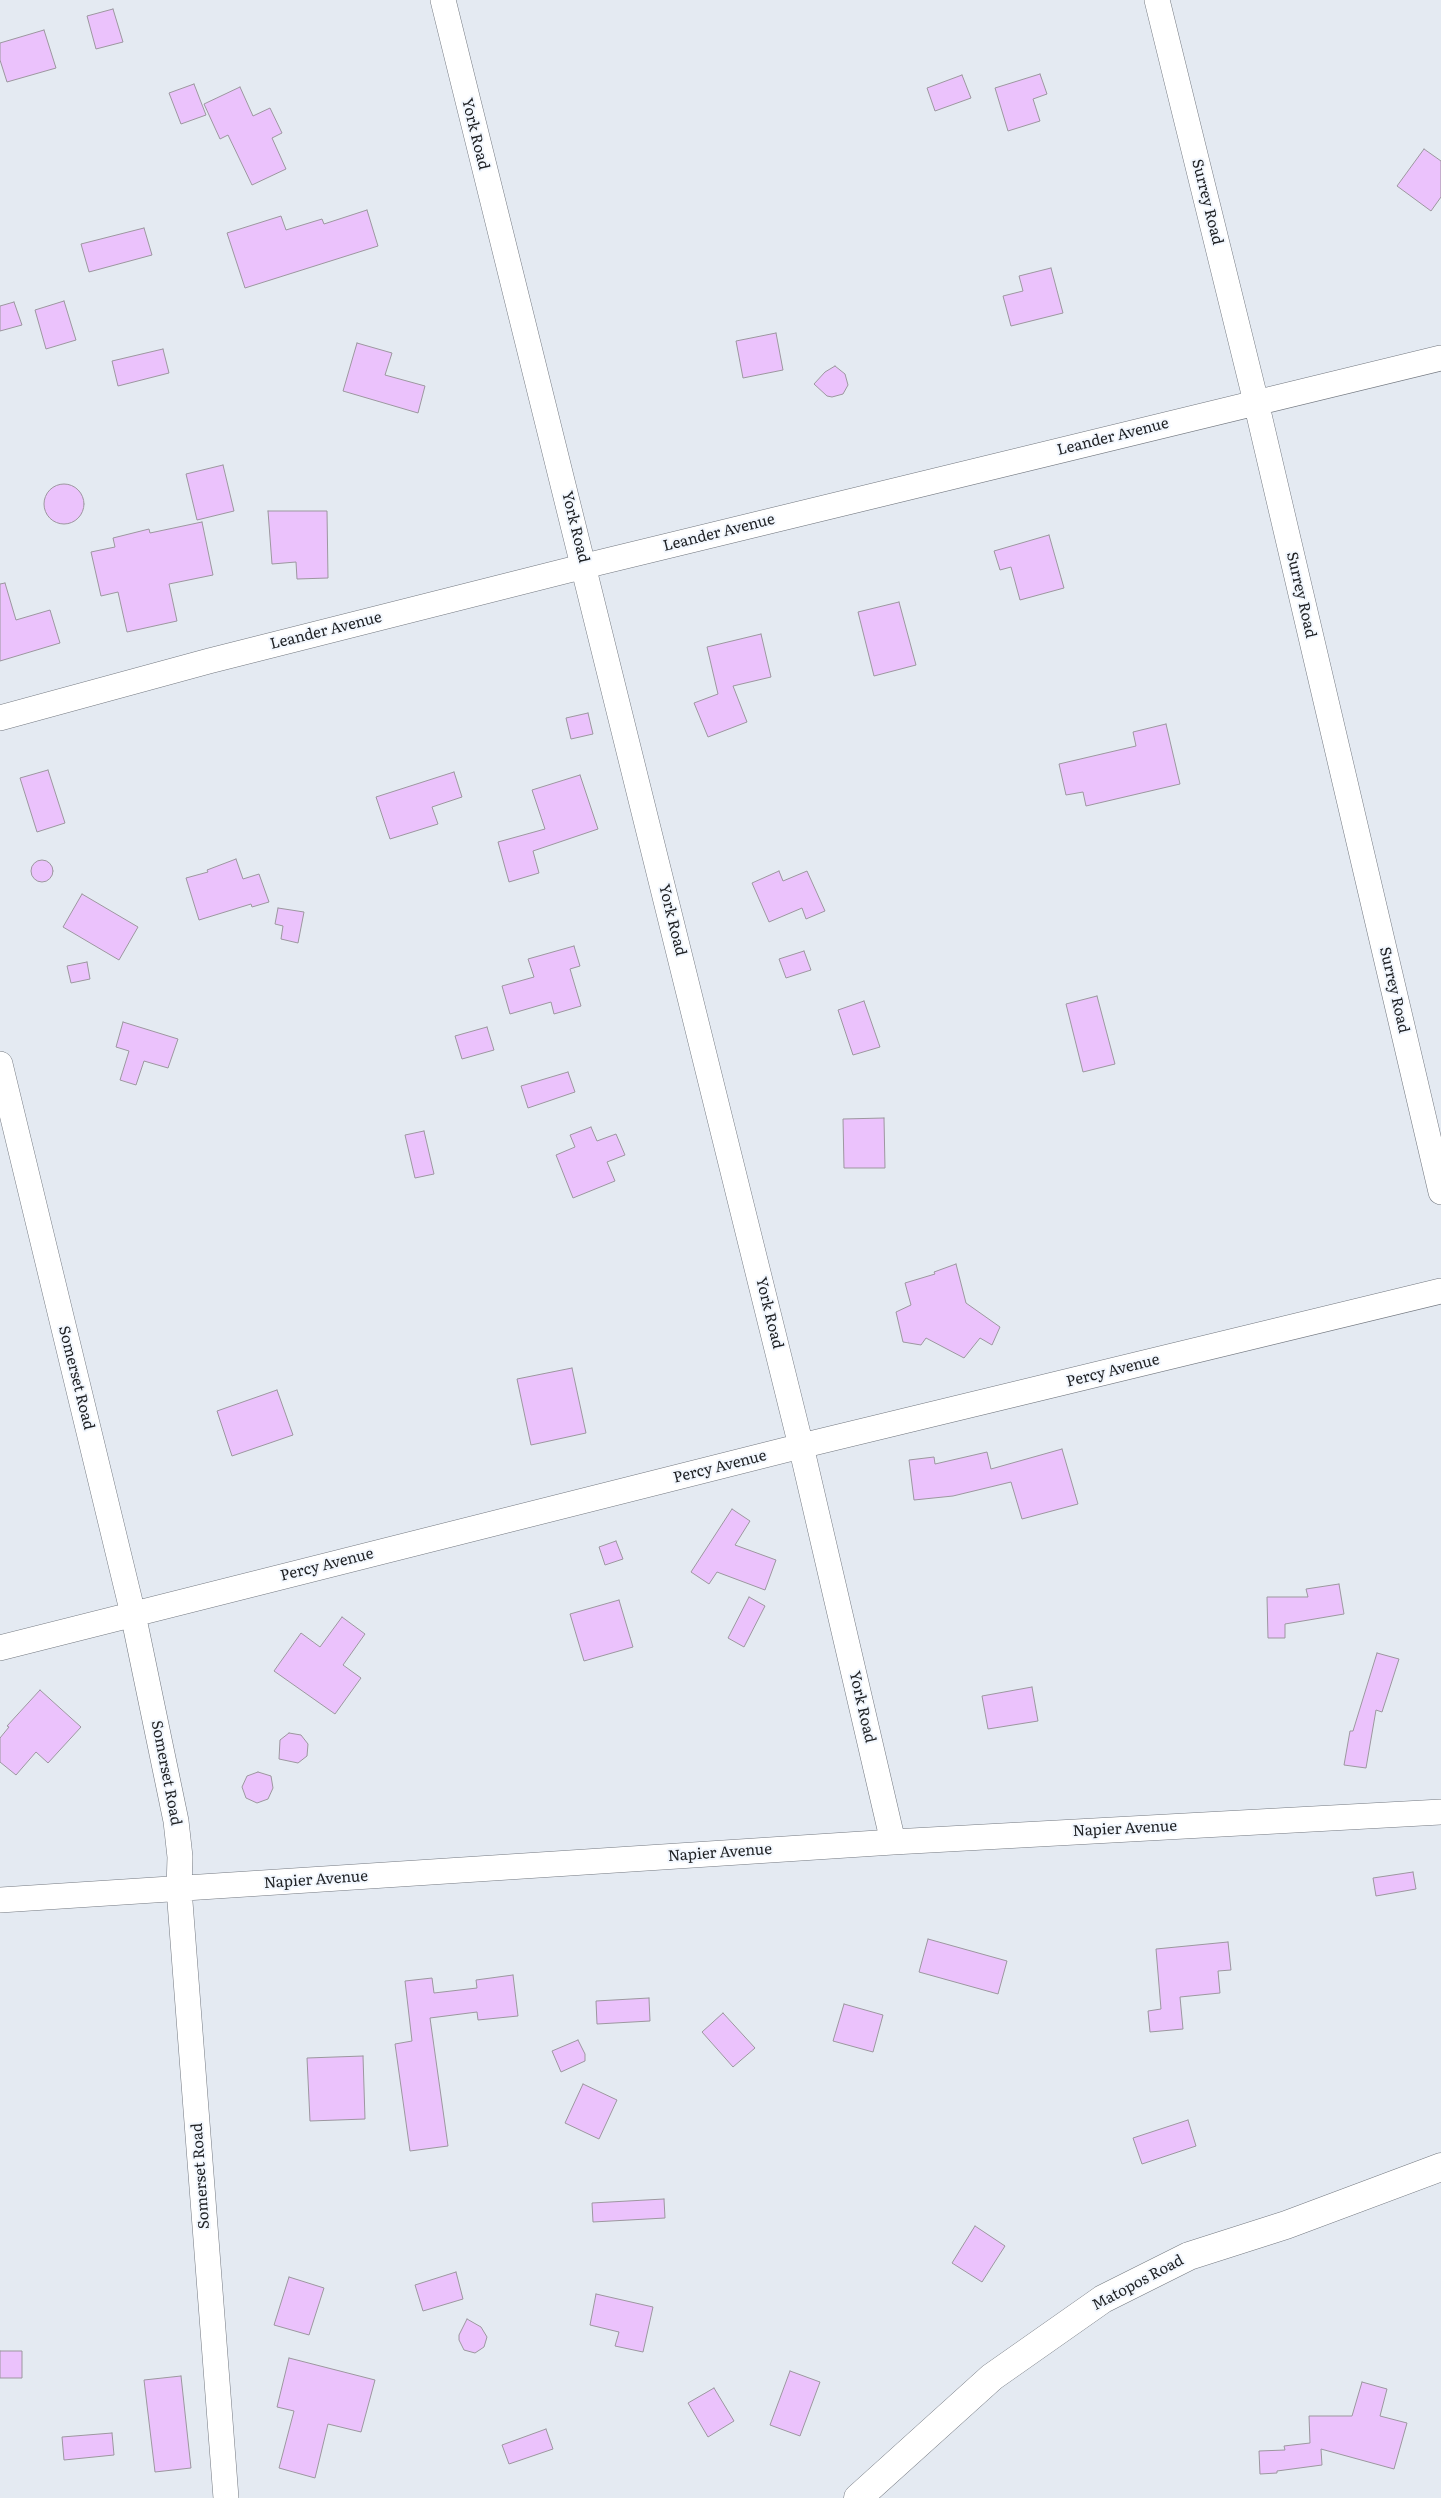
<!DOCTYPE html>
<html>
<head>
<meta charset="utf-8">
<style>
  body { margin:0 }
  canvas { display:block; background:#e4eaf2 }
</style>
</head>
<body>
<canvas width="1441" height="2498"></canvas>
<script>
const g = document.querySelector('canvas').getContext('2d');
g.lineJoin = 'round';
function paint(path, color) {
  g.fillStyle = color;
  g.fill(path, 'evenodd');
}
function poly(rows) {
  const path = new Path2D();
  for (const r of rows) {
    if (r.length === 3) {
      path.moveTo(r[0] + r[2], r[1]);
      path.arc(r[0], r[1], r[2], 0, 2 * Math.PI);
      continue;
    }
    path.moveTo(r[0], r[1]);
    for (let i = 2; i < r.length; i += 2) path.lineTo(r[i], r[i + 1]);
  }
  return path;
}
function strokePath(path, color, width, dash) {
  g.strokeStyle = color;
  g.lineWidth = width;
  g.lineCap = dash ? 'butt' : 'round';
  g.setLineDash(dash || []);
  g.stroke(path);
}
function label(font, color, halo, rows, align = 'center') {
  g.font = font + ' Literata,serif';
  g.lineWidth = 4;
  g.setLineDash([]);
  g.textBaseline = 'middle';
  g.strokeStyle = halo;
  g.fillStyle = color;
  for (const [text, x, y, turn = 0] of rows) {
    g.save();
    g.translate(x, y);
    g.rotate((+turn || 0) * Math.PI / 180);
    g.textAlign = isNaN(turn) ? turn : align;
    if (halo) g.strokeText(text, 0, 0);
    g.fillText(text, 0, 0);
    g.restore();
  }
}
const building = poly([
  [113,9,123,42,96,49,87,16,113,9],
  [44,30,56,68,7,82,0,60,0,43,44,30],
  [1040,74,1047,94,1033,99,1040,121,1008,131,995,88,1040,74],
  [962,75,971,98,935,111,927,88,962,75],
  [194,84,206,115,181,124,169,93,194,84],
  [240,87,253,116,270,108,282,133,272,138,286,169,252,185,228,135,220,139,204,104,240,87],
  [1424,149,1441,161,1441,197,1431,211,1397,186,1424,149],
  [367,210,378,246,245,288,227,233,281,216,286,230,322,219,324,224,367,210],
  [144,228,152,255,89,272,81,244,144,228],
  [1051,268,1063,313,1011,326,1003,296,1023,291,1019,276,1051,268],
  [64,301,76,340,46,349,35,310,64,301],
  [14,302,22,325,0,331,0,306,14,302],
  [776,333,783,370,743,378,736,341,776,333],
  [357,343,392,353,385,375,425,386,418,413,343,391,357,343],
  [163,349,169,373,118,386,112,361,163,349],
  [835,366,845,374,848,385,843,394,832,397,827,396,814,384,825,372,835,366],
  [223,465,234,511,197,520,186,474,223,465],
  [64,504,20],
  [268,511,327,511,328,578,297,579,296,562,272,564,268,511],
  [202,522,213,575,169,584,177,621,127,632,118,592,101,596,91,552,115,547,113,538,149,529,150,533,202,522],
  [1049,535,1064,588,1020,600,1011,567,1000,570,994,551,1049,535],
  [5,583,16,620,50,610,60,643,0,661,0,584,5,583],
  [899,602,916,665,874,676,858,612,899,602],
  [761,634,771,677,733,686,747,722,708,737,694,703,718,694,707,647,761,634],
  [588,713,593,734,571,739,566,718,588,713],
  [1166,724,1180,784,1086,806,1083,792,1066,795,1059,764,1136,746,1133,732,1166,724],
  [48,770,65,823,37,832,20,778,48,770],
  [454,772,462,797,432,807,438,824,390,839,376,797,454,772],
  [580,775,598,829,533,851,539,873,509,882,498,842,545,829,532,790,580,775],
  [236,859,243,879,259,874,269,902,252,907,251,904,199,920,186,878,208,872,207,870,236,859],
  [42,871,11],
  [779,871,783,881,807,871,825,911,806,919,802,908,769,922,752,883,779,871],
  [82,894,138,927,119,960,63,927,82,894],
  [278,908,304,912,298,943,281,939,283,926,275,924,278,908],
  [574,946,580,966,570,969,581,1006,554,1014,551,1002,510,1014,502,986,534,977,528,959,574,946],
  [804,951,811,970,786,978,779,959,804,951],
  [87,962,90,979,71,983,67,966,87,962],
  [1097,996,1115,1064,1083,1072,1066,1004,1097,996],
  [864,1001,880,1047,853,1055,838,1010,864,1001],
  [123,1022,178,1039,168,1068,144,1061,136,1085,120,1080,129,1051,116,1047,123,1022],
  [487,1027,494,1050,462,1059,455,1036,487,1027],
  [568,1072,575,1092,528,1108,521,1086,568,1072],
  [884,1118,885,1168,844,1168,843,1119,884,1118],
  [591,1127,597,1141,616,1134,625,1155,607,1162,615,1181,573,1198,556,1155,575,1147,570,1135,591,1127],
  [424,1131,434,1174,415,1178,405,1135,424,1131],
  [956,1264,966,1303,1000,1327,992,1345,980,1338,964,1358,926,1338,921,1345,903,1342,896,1312,911,1305,905,1283,935,1274,934,1272,956,1264],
  [572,1368,586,1433,531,1445,517,1379,572,1368],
  [277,1390,293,1435,232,1456,217,1411,277,1390],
  [1062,1449,1078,1504,1022,1519,1011,1482,953,1496,914,1500,909,1460,934,1457,935,1464,987,1452,991,1469,1062,1449],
  [732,1509,750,1521,735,1545,776,1560,765,1590,717,1572,709,1584,691,1572,732,1509],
  [616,1541,623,1559,605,1565,599,1547,616,1541],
  [1339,1584,1344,1614,1285,1624,1285,1638,1268,1638,1267,1597,1308,1597,1306,1589,1339,1584],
  [749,1597,765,1606,744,1647,728,1638,749,1597],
  [619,1600,633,1647,584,1661,570,1614,619,1600],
  [342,1617,365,1634,343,1665,361,1678,335,1714,274,1671,301,1633,320,1647,342,1617],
  [1377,1653,1399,1659,1382,1712,1376,1710,1366,1768,1344,1765,1350,1731,1353,1731,1377,1653],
  [1032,1687,1038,1721,988,1729,982,1696,1032,1687],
  [40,1690,81,1727,48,1763,36,1752,16,1775,0,1762,0,1738,9,1727,7,1726,40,1690],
  [289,1733,301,1735,308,1744,307,1756,298,1763,279,1759,280,1740,289,1733],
  [258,1772,271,1776,273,1788,268,1799,257,1803,246,1798,242,1787,247,1776,258,1772],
  [1413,1872,1416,1889,1376,1896,1373,1878,1413,1872],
  [928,1939,1007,1961,998,1994,919,1972,928,1939],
  [1228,1942,1231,1970,1218,1971,1220,1993,1180,1997,1183,2029,1150,2032,1148,2011,1161,2009,1156,1949,1228,1942],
  [513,1975,518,2016,478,2020,477,2012,430,2018,448,2146,410,2151,395,2044,412,2041,405,1981,432,1978,434,1993,477,1988,476,1980,513,1975],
  [649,1998,650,2021,597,2024,596,2001,649,1998],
  [844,2004,883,2015,873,2052,833,2041,844,2004],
  [723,2013,755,2048,733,2067,702,2032,723,2013],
  [578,2040,585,2054,585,2061,561,2072,552,2051,578,2040],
  [363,2056,365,2119,310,2121,307,2058,363,2056],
  [583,2084,617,2100,599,2139,565,2123,583,2084],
  [1188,2120,1196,2146,1142,2164,1133,2138,1188,2120],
  [664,2199,665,2218,593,2222,592,2203,664,2199],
  [975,2226,1005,2246,982,2282,952,2263,975,2226],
  [456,2272,463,2299,423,2311,415,2285,456,2272],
  [289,2277,324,2288,309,2335,274,2325,289,2277],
  [596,2294,653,2307,643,2352,615,2346,619,2332,590,2325,596,2294],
  [467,2319,481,2327,487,2337,484,2347,475,2353,464,2350,459,2340,459,2335,467,2319],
  [0,2351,22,2351,22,2378,0,2378,0,2351],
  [289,2358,375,2380,361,2432,328,2424,315,2478,279,2468,294,2411,277,2407,289,2358],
  [790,2371,820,2382,800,2436,770,2425,790,2371],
  [181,2376,191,2468,155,2472,144,2380,181,2376],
  [1362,2382,1387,2389,1380,2416,1407,2423,1394,2469,1321,2449,1322,2465,1277,2471,1277,2473,1260,2474,1259,2451,1285,2450,1284,2446,1310,2443,1309,2416,1352,2416,1362,2382],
  [714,2388,734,2421,708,2437,688,2403,714,2388],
  [546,2429,553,2449,509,2464,502,2445,546,2429],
  [112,2433,114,2455,64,2460,62,2437,112,2433]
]);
paint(building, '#ebc2fc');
strokePath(building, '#9c979f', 1);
const minor = poly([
  [443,0,801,1446,893,1842],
  [1157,0,1256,402,1441,1192],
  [0,718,209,661,585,566,1441,358],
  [0,1064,133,1614,176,1821,180,1857,179,1889,226,2498],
  [0,1648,801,1446,1441,1291],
  [0,1900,893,1842,1441,1812]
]);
const secondary = poly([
  [858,2498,992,2377,1103,2299,1189,2256,1286,2225,1441,2167]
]);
strokePath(minor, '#747981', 26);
strokePath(secondary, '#747981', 29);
strokePath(minor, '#fff', 25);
strokePath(secondary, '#fff', 28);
label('15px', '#1e2023', '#f2f7fe', [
  ["York Road",475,134,76],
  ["Surrey Road",1207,202,76],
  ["Leander Avenue",1113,437,-14],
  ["York Road",575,527,76],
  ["Leander Avenue",719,533,-14],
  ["Surrey Road",1301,595,77],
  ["Leander Avenue",326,631,-14],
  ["York Road",672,920,76],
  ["Surrey Road",1394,990,77],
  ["York Road",769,1313,76],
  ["Percy Avenue",1113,1371,-14],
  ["Somerset Road",76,1378,76],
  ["Percy Avenue",720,1467,-14],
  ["Percy Avenue",327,1565,-14],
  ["York Road",862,1707,77],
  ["Somerset Road",166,1773,79],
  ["Napier Avenue",1125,1829,-3],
  ["Napier Avenue",720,1853,-4],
  ["Napier Avenue",316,1880,-4],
  ["Somerset Road",201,2176,-94],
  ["Matopos Road",1138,2283,-28]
]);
</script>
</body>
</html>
